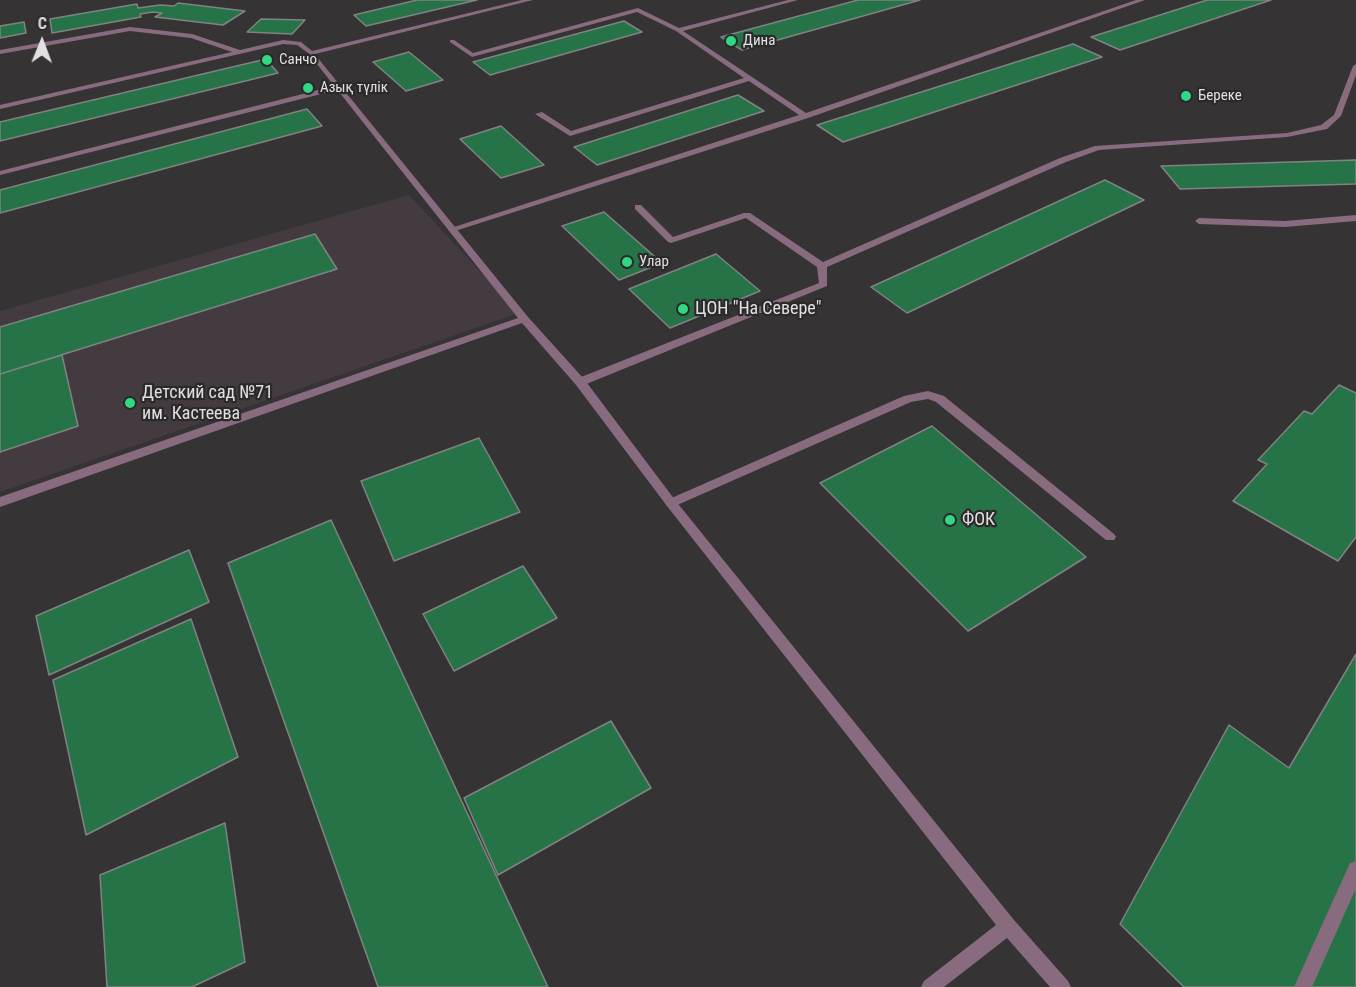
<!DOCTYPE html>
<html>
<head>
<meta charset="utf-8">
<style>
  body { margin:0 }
  #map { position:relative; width:1356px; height:987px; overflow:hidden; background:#363335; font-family:"Roboto Condensed",sans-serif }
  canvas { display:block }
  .north { position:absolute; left:12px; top:12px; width:60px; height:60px; -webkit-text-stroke:4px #2c292b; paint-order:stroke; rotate:1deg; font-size:16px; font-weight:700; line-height:24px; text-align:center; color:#e2e0e1 }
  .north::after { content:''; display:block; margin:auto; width:21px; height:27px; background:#e2e0e1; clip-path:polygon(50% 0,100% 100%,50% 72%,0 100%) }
</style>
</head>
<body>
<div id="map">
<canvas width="1356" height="987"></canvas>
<div class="north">С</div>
</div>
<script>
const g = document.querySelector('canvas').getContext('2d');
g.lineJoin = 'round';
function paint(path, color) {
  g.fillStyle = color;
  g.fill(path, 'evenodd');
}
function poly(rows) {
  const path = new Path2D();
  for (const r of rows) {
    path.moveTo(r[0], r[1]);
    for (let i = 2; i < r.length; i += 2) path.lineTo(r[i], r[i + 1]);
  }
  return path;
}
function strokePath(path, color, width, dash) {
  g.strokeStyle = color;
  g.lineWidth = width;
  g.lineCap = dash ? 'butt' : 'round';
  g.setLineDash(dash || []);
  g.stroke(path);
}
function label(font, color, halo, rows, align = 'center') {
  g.font = font + ' "Roboto Condensed",sans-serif';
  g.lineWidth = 4.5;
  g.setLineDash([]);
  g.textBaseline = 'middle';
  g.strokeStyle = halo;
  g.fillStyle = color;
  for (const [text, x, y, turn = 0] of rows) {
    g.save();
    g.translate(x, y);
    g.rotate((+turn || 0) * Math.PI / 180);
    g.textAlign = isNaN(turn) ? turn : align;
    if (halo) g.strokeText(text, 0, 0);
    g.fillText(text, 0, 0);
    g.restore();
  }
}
paint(poly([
  [409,195,519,313,0,492,0,311]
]), '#443b41');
const building = poly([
  [417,0,477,0,366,26,354,15,417,0],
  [858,0,920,0,742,50,721,37,858,0],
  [1207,0,1271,0,1120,50,1091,37,1207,0],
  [178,3,245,11,223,25,155,17,162,13,153,12,140,14,141,17,52,33,50,19,137,4,138,8,160,5,174,6,178,3],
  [261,19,305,20,292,34,247,32,261,19],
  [624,21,642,32,490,75,473,62,624,21],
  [24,22,26,33,0,38,0,26,24,22],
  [1073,44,1102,57,843,142,817,125,1073,44],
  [409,52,443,80,406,91,373,62,409,52],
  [266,59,278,73,0,141,0,122,266,59],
  [738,95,764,111,597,165,574,147,738,95],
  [307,109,322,126,0,213,0,190,307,109],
  [501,126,544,165,501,178,460,139,501,126],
  [1356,160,1356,184,1180,189,1161,166,1356,160],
  [1105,180,1144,200,907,313,871,287,1105,180],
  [604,212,662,263,619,280,562,226,604,212],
  [315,234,337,269,0,374,0,327,315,234],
  [716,254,760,291,670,328,629,289,716,254],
  [62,355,78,426,0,452,0,374,62,355],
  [1339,385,1356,393,1356,537,1338,561,1233,501,1267,464,1258,460,1304,411,1312,414,1339,385],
  [932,426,1086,557,968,631,820,483,932,426],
  [479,438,520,512,394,561,361,481,479,438],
  [331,520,548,987,378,987,228,563,331,520],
  [189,550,209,602,49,675,36,616,189,550],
  [523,566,557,618,454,671,423,614,523,566],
  [191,619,238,757,86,835,53,680,191,619],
  [1356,654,1356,987,1184,987,1120,924,1229,725,1289,768,1356,654],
  [611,721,651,788,498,875,464,798,611,721],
  [225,823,245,962,192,987,107,987,100,875,225,823]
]);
paint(building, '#277348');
strokePath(building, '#808381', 1.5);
paint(poly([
  [522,0,533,0,311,55,297,45,283,44,0,109,0,105,232,52,191,38,130,31,0,54,0,50,130,27,192,34,240,50,283,40,301,42,312,51,522,0],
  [788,0,798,0,683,31,806,113,1136,0,1145,0,808,118,455,231,449,231,448,229,799,115,749,81,570,136,535,114,542,112,571,131,744,78,676,31,637,12,472,57,450,42,450,40,454,40,473,53,638,8,679,28,788,0],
  [1356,64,1356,75,1341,116,1327,129,1287,137,1099,150,1066,162,827,267,827,286,584,385,580,386,575,382,576,379,819,283,817,267,746,218,671,243,668,242,635,209,635,205,641,205,673,237,744,213,750,213,823,262,1060,158,1095,146,1287,133,1321,125,1334,115,1353,66,1356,64],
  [338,85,342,87,341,89,0,175,0,171,338,85],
  [1356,215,1356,221,1285,227,1199,224,1195,221,1199,218,1285,221,1356,215],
  [928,391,944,396,1114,534,1116,537,1114,540,1106,540,936,402,928,399,911,402,675,506,667,506,665,503,667,500,904,396,928,391],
  [1356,861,1356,888,1312,987,1294,987,1350,863,1356,861]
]), '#886b7f');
paint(poly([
  [309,52,313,52,528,317,584,379,675,500,1014,920,1068,981,1071,987,1050,987,1007,938,944,987,921,987,924,981,996,925,667,506,576,385,522,323,0,507,0,497,518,318,309,54,309,52]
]), '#886b7f');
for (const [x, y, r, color] of [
  [731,41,6,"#31d882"],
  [267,60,6,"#31d882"],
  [308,88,6,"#31d882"],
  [1186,96,6,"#31d882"],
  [627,262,6,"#31d882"],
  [683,309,6,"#31d882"],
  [130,403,6,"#31d882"],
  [950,520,6,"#31d882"]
]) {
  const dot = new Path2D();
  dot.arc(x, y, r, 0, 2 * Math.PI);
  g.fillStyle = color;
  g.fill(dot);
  strokePath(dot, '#2c292b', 2);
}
label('15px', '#e2e0e1', '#2c292b', [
  ["Дина",743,41],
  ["Санчо",279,60],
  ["Азық түлік",320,88],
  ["Береке",1198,96],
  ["Улар",639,262]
], 'left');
label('18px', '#e2e0e1', '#2c292b', [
  ["ЦОН \"На Севере\"",695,309],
  ["Детский сад №71",142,393],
  ["им. Кастеева",142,414],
  ["ФОК",962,520]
], 'left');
</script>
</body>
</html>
